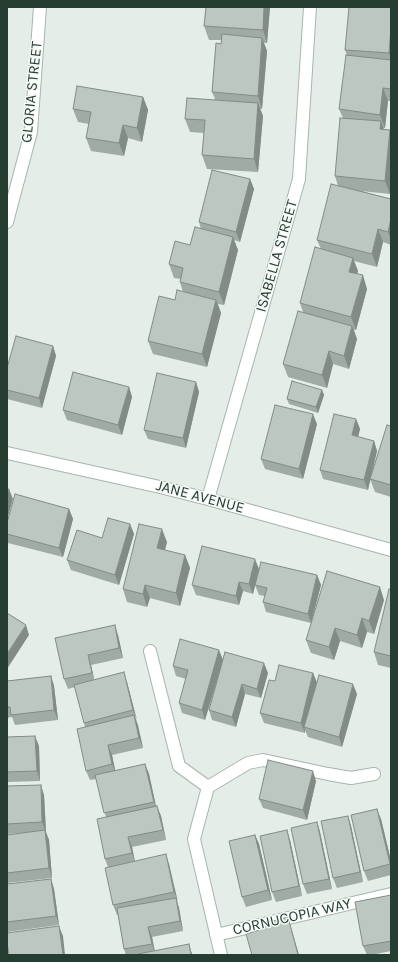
<!DOCTYPE html>
<html>
<head>
<meta charset="utf-8">
<style>
  body { margin:0 }
  #map { position:relative; width:398px; height:962px; overflow:hidden; background:#e5ede8; font-family:Karla,sans-serif }
  canvas { display:block }
  .frame { position:absolute; inset:0; border:8px solid #263d32; pointer-events:none }
</style>
</head>
<body>
<div id="map">
<canvas width="398" height="962"></canvas>
<div class="frame"></div>
</div>
<script>
const g = document.querySelector('canvas').getContext('2d');
g.lineJoin = 'round';
function poly(rows) {
  const path = new Path2D();
  for (const r of rows) {
    path.moveTo(r[0], r[1]);
    for (let i = 2; i < r.length; i += 2) path.lineTo(r[i], r[i + 1]);
  }
  return path;
}
function strokePath(path, color, width, dash) {
  g.strokeStyle = color;
  g.lineWidth = width;
  g.lineCap = dash ? 'butt' : 'round';
  g.setLineDash(dash || []);
  g.stroke(path);
}
function paint(path, color) {
  g.fillStyle = color;
  g.fill(path, 'evenodd');
}
function label(font, color, halo, rows, align = 'center') {
  g.font = font + ' Karla,sans-serif';
  g.lineWidth = 3;
  g.setLineDash([]);
  g.textBaseline = 'middle';
  g.strokeStyle = halo;
  g.fillStyle = color;
  for (const [text, x, y, turn = 0] of rows) {
    g.save();
    g.translate(x, y);
    g.rotate((+turn || 0) * Math.PI / 180);
    g.textAlign = isNaN(turn) ? turn : align;
    if (halo) g.strokeText(text, 0, 0);
    g.fillText(text, 0, 0);
    g.restore();
  }
}
const minor = poly([
  [7,222,31,132,40,7],
  [7,453,160,487,208,499,391,550],
  [208,499,299,179,310,7],
  [150,651,179,766,208,787],
  [208,787,248,763,263,760,328,774,351,778,374,774],
  [208,787,194,839,221,955],
  [216,935,391,894]
]);
strokePath(minor, '#a8b5ae', 14);
strokePath(minor, '#fff', 12);
paint(poly([
  [206,7,270,7,267,43,264,43,267,51,262,109,260,109,263,116,258,172,207,169,202,155,204,133,190,132,185,119,215,99,212,92,222,40,209,40,204,26],
  [391,7,391,101,388,101,385,128,383,128,384,130,391,134,391,183,390,194,361,191,391,199,391,245,383,242,377,267,354,261,358,271,357,274,367,289,356,330,354,330,357,339,349,369,333,364,327,388,288,377,283,364,303,312,300,303,321,249,317,240,338,186,335,176,343,118,339,109,347,55,345,50],
  [143,97,148,110,142,142,128,138,124,156,91,151,86,138,89,124,78,122,73,109],
  [250,179,254,189,240,242,234,240,238,250,224,305,218,304,221,313,207,367,153,354,148,341,175,300,183,292,180,282,181,279,174,278,169,264,190,245,201,229,199,222],
  [53,346,56,356,42,408,7,399,7,368],
  [196,382,199,392,186,448,148,439,144,430],
  [129,387,132,397,122,435,67,420,63,410],
  [322,390,324,395,318,413,289,404,287,399],
  [356,419,360,429,358,437,374,441,377,451,370,479,391,426,391,497,375,492,370,479,368,490,323,479,320,470],
  [317,424,303,479,265,469,261,459],
  [69,509,73,519,63,557,8,543,7,540,7,523],
  [130,524,134,534,119,585,71,570,67,560],
  [167,542,165,550,185,555,190,568,180,606,150,598,147,607,127,602,123,589],
  [259,569,253,594,243,591,239,605,196,595,192,585],
  [317,575,321,585,311,623,266,612,263,602,265,596,259,595,255,585],
  [391,590,391,668,378,665,374,652],
  [384,600,374,634,367,632,362,648,340,641,334,660,311,653,306,640],
  [118,635,123,658,91,665,94,680,127,682,143,748,112,755,115,771,145,764,149,774,156,806,161,816,166,840,132,847,135,861,169,864,177,902,179,908,183,931,152,937,155,951,193,955,126,955,124,949,118,915,117,915,113,905,108,867,105,859,106,817,96,779,90,780,86,771,85,727,75,687,68,689,64,679,55,638],
  [225,652,268,673,261,698,245,694,236,727,212,720,209,710],
  [223,660,205,720,182,713,179,703,186,679,176,676,173,666],
  [313,673,317,683,357,694,342,747,308,737,305,730,305,733,264,723,260,713,275,681],
  [51,676,54,686,58,720,15,725,12,717,7,718,7,681],
  [7,737,39,746,40,781,7,782],
  [316,781,307,820,263,808,259,799],
  [7,786,44,795,46,832,49,840,52,878,7,883,7,835,24,833,7,834],
  [348,816,351,826,363,882,337,888,333,878],
  [381,819,391,861,391,875,368,881,364,871],
  [317,822,320,832,332,889,307,894,303,884],
  [255,835,259,844,272,900,246,907,242,897],
  [290,840,302,896,276,902,272,892],
  [51,879,54,889,59,925,7,932,7,884],
  [391,895,391,951,371,955,367,955,363,946]
]), '#a1aba5');
paint(poly([
  [264,7,270,7,267,43,263,30],
  [391,27,391,60,389,53],
  [262,38,267,51,262,109,258,96],
  [383,88,388,101,385,128,380,115],
  [143,97,148,110,142,142,137,128],
  [258,103,263,116,258,172,254,159],
  [381,121,386,135,380,129],
  [123,125,128,138,124,156,119,143],
  [390,130,391,134,391,183,390,194,385,181],
  [250,179,254,189,240,242,236,232],
  [391,219,391,241,388,232],
  [378,229,383,242,377,267,372,254],
  [233,237,238,250,224,305,219,292],
  [353,258,358,271,354,285,349,272],
  [363,275,367,289,356,330,351,317],
  [216,300,221,313,207,367,202,354],
  [352,326,357,339,349,369,344,356],
  [53,346,56,356,42,408,39,398],
  [329,351,333,364,327,388,322,375],
  [196,382,199,392,186,448,183,438],
  [129,387,132,397,122,435,118,425],
  [322,390,324,395,318,413,316,407],
  [313,414,317,424,303,479,299,469],
  [356,419,360,429,356,445,352,435],
  [374,441,377,451,368,490,364,480],
  [9,489,13,499,7,520,7,498],
  [69,509,73,519,63,557,59,548],
  [130,524,134,534,119,585,115,575],
  [162,529,167,542,162,561,157,548],
  [185,555,190,568,180,606,176,593],
  [255,559,259,569,253,594,249,584],
  [317,575,321,585,311,623,308,614],
  [239,582,243,591,239,605,236,596],
  [145,585,150,598,147,607,143,594],
  [380,587,384,600,374,634,369,621],
  [362,618,367,632,362,648,357,635],
  [26,625,29,635,7,669,7,654],
  [115,625,118,635,123,658,119,648],
  [335,628,340,641,334,660,329,647],
  [219,650,223,660,205,720,202,710],
  [88,655,91,665,95,683,92,673],
  [264,663,268,673,261,698,257,689],
  [124,672,127,682,137,720,133,710],
  [313,673,317,683,304,727,305,730,305,733,301,723],
  [51,676,54,686,58,720,54,710],
  [242,684,245,694,236,727,232,717],
  [353,684,357,694,342,747,339,737],
  [134,715,138,725,143,748,139,738],
  [35,736,39,746,40,781,37,771],
  [108,745,112,755,116,774,112,764],
  [145,764,149,774,157,811,154,802],
  [313,771,316,781,307,820,303,810],
  [41,785,44,795,46,832,42,822],
  [157,806,161,816,166,840,163,830],
  [377,809,381,819,391,861,391,866],
  [348,816,351,826,363,882,360,872],
  [317,822,320,832,332,889,329,879],
  [45,830,49,840,52,878,49,868],
  [287,830,290,840,302,896,299,886],
  [255,835,259,844,272,900,268,890],
  [128,837,132,847,135,863,132,853],
  [166,854,169,864,178,902,174,892],
  [51,879,54,889,59,925,56,916],
  [176,898,179,908,183,931,180,921],
  [288,917,291,927,299,955,298,955],
  [59,926,63,936,65,955,63,955],
  [148,927,152,937,155,954,152,944],
  [189,944,192,954,193,955,191,955]
]), '#838b86');
const building = poly([
  [206,7,264,7,263,30,204,26,206,7],
  [349,7,391,7,391,27,389,53,345,50,349,7],
  [222,34,262,38,258,96,212,92,216,43,221,44,222,34],
  [346,55,391,60,391,89,383,88,380,115,339,109,346,55],
  [77,86,143,97,137,128,123,125,119,143,86,138,91,112,73,109,77,86],
  [187,98,258,103,254,159,202,155,205,120,185,119,187,98],
  [340,118,381,121,380,129,390,130,385,181,335,176,340,118],
  [212,170,250,179,236,232,199,222,212,170],
  [331,184,391,199,391,219,388,232,378,229,372,254,317,240,331,184],
  [195,227,233,237,219,292,180,282,183,268,169,264,175,241,190,245,195,227],
  [315,247,353,258,349,272,363,275,351,317,300,303,315,247],
  [177,290,216,300,202,354,148,341,159,296,175,300,177,290],
  [298,311,352,326,344,356,329,351,322,375,283,364,298,311],
  [16,336,53,346,39,398,7,390,7,368,16,336],
  [73,372,129,387,118,425,63,410,73,372],
  [157,373,196,382,183,438,144,430,157,373],
  [292,381,322,390,316,407,287,399,292,381],
  [275,405,313,414,299,469,261,459,275,405],
  [334,414,356,419,352,435,374,441,364,480,320,470,334,414],
  [387,425,391,426,391,485,370,479,387,425],
  [7,489,9,489,7,498,7,489],
  [15,494,69,509,59,548,7,534,7,523,15,494],
  [108,518,130,524,115,575,67,560,77,530,102,538,108,518],
  [139,524,162,529,157,548,185,555,176,593,145,585,143,594,123,589,139,524],
  [202,546,255,559,249,584,239,582,236,596,192,585,202,546],
  [261,562,317,575,308,614,263,602,267,588,255,585,261,562],
  [327,571,380,587,369,621,362,618,357,635,335,628,329,647,306,640,327,571],
  [389,589,391,590,391,656,374,652,389,589],
  [7,613,26,625,7,654,7,613],
  [115,625,119,648,88,655,92,673,64,679,55,638,115,625],
  [180,639,219,650,202,710,179,703,188,670,173,666,180,639],
  [225,652,264,663,257,689,242,684,232,717,209,710,225,652],
  [279,665,313,673,301,723,260,713,269,680,275,681,279,665],
  [124,672,133,710,84,723,74,685,124,672],
  [319,675,353,684,339,737,304,727,319,675],
  [51,676,54,710,11,715,10,707,7,707,7,681,51,676],
  [134,715,139,738,108,745,112,764,86,771,77,729,134,715],
  [35,736,37,771,7,772,7,737,35,736],
  [268,760,313,771,303,810,259,799,268,760],
  [145,764,154,802,104,813,95,775,145,764],
  [41,785,42,822,7,824,7,786,41,785],
  [157,806,163,830,128,837,132,853,105,859,97,819,157,806],
  [377,809,390,864,364,871,351,815,377,809],
  [348,816,360,872,333,878,321,821,348,816],
  [317,822,329,879,303,884,291,828,317,822],
  [45,830,49,868,7,873,7,835,45,830],
  [287,830,299,886,272,892,260,836,287,830],
  [255,835,268,890,242,897,229,841,255,835],
  [166,854,174,892,113,905,105,868,166,854],
  [51,879,56,916,7,922,7,884,51,879],
  [391,895,391,941,363,946,355,902,391,895],
  [176,898,180,921,148,927,152,944,124,949,117,908,176,898],
  [288,917,298,955,252,955,246,934,263,929,262,924,288,917],
  [59,926,63,955,9,955,7,943,7,933,59,926],
  [189,944,191,955,138,955,138,954,189,944]
]);
paint(building, '#bbc7c0');
strokePath(building, '#838b86', 1);
label('15px', '#263d32', '#f5f9f7', [
  ["GLORIA STREET",32,92,-84],
  ["ISABELLA STREET",277,256,-74],
  ["JANE AVENUE",200,497,15],
  ["CORNUCOPIA WAY",292,917,-13]
]);
</script>
</body>
</html>
